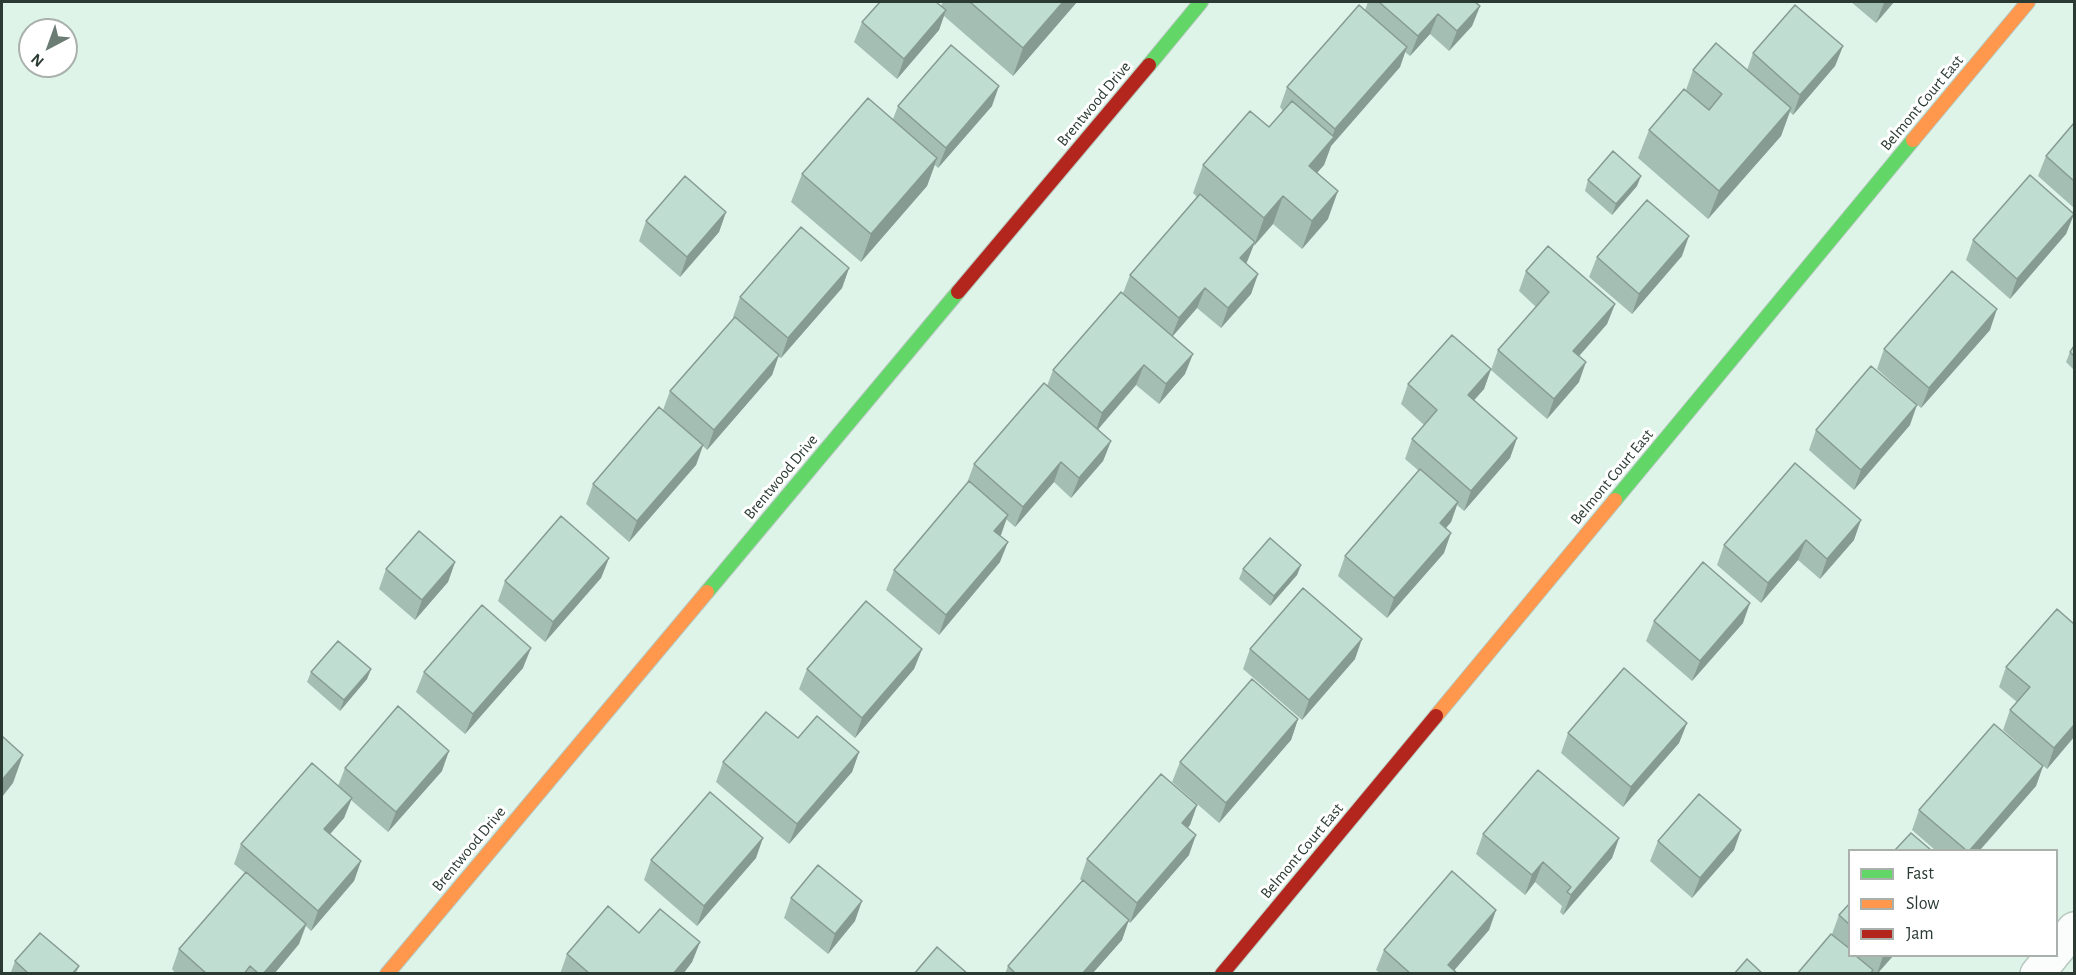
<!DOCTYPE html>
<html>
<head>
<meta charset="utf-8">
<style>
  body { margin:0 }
  #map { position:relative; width:2076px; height:975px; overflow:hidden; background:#def4e9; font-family:"Alegreya Sans",sans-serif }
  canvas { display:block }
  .frame { position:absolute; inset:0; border:3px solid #2b3b33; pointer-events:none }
  .legend { position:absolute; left:1848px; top:849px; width:210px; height:108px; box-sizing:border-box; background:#fff; border:2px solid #aab1ad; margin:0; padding:8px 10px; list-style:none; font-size:18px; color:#2b3b33 }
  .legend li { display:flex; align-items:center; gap:12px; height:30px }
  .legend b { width:30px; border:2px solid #aab1ad }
  .north { position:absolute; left:18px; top:18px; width:60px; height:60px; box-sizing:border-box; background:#fff; border:2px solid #aab1ad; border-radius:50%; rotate:221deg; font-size:16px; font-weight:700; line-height:24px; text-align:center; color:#2b3b33 }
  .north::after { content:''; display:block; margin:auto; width:21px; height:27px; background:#6a7c73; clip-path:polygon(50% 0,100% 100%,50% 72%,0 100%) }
</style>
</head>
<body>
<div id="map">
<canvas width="2076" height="975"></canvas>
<div class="frame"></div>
<ul class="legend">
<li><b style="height:8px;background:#63d668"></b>Fast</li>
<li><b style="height:8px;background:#ff974d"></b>Slow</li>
<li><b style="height:8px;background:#b3261e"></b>Jam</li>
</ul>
<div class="north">N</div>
</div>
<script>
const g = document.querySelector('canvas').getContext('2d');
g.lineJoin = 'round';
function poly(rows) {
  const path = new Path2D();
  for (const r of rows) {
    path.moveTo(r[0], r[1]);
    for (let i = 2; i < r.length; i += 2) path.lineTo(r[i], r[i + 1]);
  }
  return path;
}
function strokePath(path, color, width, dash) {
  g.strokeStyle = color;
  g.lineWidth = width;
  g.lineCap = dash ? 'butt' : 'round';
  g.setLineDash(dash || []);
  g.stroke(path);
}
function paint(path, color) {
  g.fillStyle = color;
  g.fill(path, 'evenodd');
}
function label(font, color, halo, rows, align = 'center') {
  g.font = font + ' "Alegreya Sans",sans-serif';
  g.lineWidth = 6;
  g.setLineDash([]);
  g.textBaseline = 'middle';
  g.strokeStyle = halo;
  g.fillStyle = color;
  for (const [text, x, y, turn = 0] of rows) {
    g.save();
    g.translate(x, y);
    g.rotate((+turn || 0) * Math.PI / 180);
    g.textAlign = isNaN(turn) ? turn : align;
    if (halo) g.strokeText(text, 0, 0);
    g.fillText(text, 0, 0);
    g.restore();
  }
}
const street = poly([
  [2056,951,2074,929],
  [2037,974,2052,956]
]);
const fast = poly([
  [1149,65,1201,2],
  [1615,500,1913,140],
  [707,592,958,292]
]);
const slow = poly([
  [1913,140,2028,2],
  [1436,716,1615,500],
  [387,974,707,592]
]);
const jam = poly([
  [958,292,1149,65],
  [1222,974,1436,716]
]);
strokePath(street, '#b6c8bf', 36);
strokePath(fast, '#b6c8bf', 16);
strokePath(slow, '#b6c8bf', 16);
strokePath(jam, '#b6c8bf', 16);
strokePath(street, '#fafdfc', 33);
strokePath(fast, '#63d668', 14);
strokePath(slow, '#ff974d', 14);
strokePath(jam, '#b3261e', 14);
paint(poly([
  [943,2,1077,2,1013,76,944,16,939,30,897,79,854,42,862,22,941,6],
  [1368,2,1475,2,1480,6,1472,26,1449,51,1430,34,1410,56,1405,52,1400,67,1331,146,1324,165,1317,172,1328,219,1302,249,1273,224,1253,246,1246,263,1258,274,1251,294,1221,328,1197,308,1173,336,1185,374,1159,404,1136,385,1097,430,1111,441,1103,461,1071,498,1054,482,1015,527,1006,519,1000,536,1000,562,939,635,886,590,894,570,967,483,974,464,1047,386,1053,370,1123,293,1130,275,1197,197,1193,193,1203,165,1269,127,1283,111,1280,107,1287,87,1365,10],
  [1851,2,1894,2,1876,23],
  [1843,46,1835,66,1793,115,1790,112,1781,136,1708,219,1638,158,1649,130,1686,90,1693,70,1747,70,1753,53],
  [898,106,992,106,938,168,935,165,927,186,861,262,791,202,802,174,893,119],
  [2074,123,2074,208,2038,176,2046,156],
  [1588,180,1637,186,1612,215,1585,191],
  [726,212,719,232,680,277,639,241,646,221],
  [2074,214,2066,234,2010,299,1966,260,1973,240],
  [1682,256,1632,314,1589,277,1597,257],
  [849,268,842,288,781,358,778,357,772,375,707,450,703,446,696,465,629,542,586,504,593,484,663,410,670,391,734,318,733,317,740,297],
  [1526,271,1615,304,1607,324,1579,356,1579,382,1547,419,1491,370,1498,350,1536,307,1519,291],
  [1990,330,1921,408,1877,369,1884,349],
  [2074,346,2074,370,2066,362,2070,352],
  [1491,369,1484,389,1474,400,1517,438,1510,458,1464,511,1457,505,1451,522,1446,528,1444,553,1387,618,1338,576,1345,556,1419,471,1405,459,1412,439,1424,425,1401,404,1408,384],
  [1910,425,1854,490,1809,450,1816,430],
  [1795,463,1854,540,1820,579,1798,560,1761,603,1717,565,1724,545],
  [609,558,601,578,545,642,498,601,505,581],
  [455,562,448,582,415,620,379,589,386,569],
  [1301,565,1297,575,1270,606,1239,579,1243,569],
  [1654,621,1743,623,1692,681,1646,641],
  [2074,624,2074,737,2047,769,2003,730,2010,710,2017,702,1999,687,2006,667],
  [922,649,914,669,855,738,799,689,807,669],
  [1250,649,1355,659,1302,720,1243,669],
  [523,668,465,734,416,692,424,672],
  [371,669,367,679,340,711,307,682,311,672],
  [1298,719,1291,740,1219,823,1172,782,1180,762],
  [1687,723,1679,743,1623,807,1561,753,1568,733],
  [798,738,859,752,852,772,789,844,716,782,723,762],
  [2043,766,2036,786,1980,850,1935,850,1912,830,1919,810],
  [345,768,442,771,388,832,351,800,344,818,330,834,361,861,354,881,311,931,306,926,299,944,274,974,176,974,172,969,179,949,245,873,234,864,241,844,338,786],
  [1197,805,1190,825,1188,828,1189,855,1130,923,1128,921,1122,940,1092,974,1005,974,1008,966,1082,881,1080,879,1087,859],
  [1483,834,1619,838,1612,858,1563,915,1560,912,1562,906,1535,882,1525,895,1476,854],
  [1658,841,1734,850,1692,898,1650,861],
  [756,858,697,926,644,880,651,860],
  [791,898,855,921,828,954,784,918],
  [1850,903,1850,956,1893,956,1877,974,1875,974,1872,971,1872,974,1797,974,1832,934,1839,915],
  [1496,910,1489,930,1454,970,1458,974,1381,974,1376,970,1384,950],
  [639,933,700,942,692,962,683,974,560,974,567,954],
  [15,961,79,966,76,974,13,974,11,972]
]), '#a4beb3');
paint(poly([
  [1063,2,1077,2,1013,76,1023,48],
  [1885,2,1894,2,1876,23,1884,3],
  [1480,6,1472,26,1449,51,1457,31],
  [946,10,939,30,897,79,904,59],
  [1438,14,1430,34,1410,56,1418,36],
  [1843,46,1835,66,1793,115,1800,95],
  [1407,47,1400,67,1331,146,1324,165,1299,194,1309,166,1331,140,1335,129],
  [999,86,992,106,938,168,946,148],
  [1791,108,1781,136,1708,219,1719,191],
  [937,158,927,186,861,262,871,234],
  [1641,176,1637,186,1612,215,1616,204],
  [1338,191,1328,219,1302,249,1312,221],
  [1283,196,1273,224,1254,246,1264,218],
  [726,212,719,232,680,277,687,257],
  [2074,214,2066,234,2010,299,2017,279],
  [1689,236,1682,256,1632,314,1639,294],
  [1255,242,1247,262,1233,278,1240,258],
  [849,268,842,288,781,358,788,338],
  [1258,274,1251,294,1221,328,1228,308],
  [1205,288,1197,308,1171,338,1179,318],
  [1615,304,1607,324,1566,371,1573,351],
  [1997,309,1990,330,1921,408,1929,388],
  [1193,354,1185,374,1159,404,1166,384],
  [779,355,772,375,707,450,714,430],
  [1586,362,1579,382,1547,419,1554,399],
  [1144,365,1136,385,1095,433,1102,413],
  [1491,369,1484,389,1461,415,1468,395],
  [1917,405,1910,425,1854,490,1861,470],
  [1517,438,1510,458,1464,511,1471,491],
  [1111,441,1103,461,1071,498,1079,478],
  [703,445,696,465,629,542,637,521],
  [1061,462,1054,482,1015,527,1023,507],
  [1458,502,1451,522,1433,543,1440,523],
  [1008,515,1001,535,987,551,994,531],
  [1861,520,1854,540,1820,579,1827,559],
  [1451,533,1444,553,1387,618,1394,598],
  [1806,540,1798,560,1761,603,1768,583],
  [1008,542,1000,562,939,635,946,615],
  [609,558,601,578,545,642,553,622],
  [455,562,448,582,415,620,422,600],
  [1301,565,1297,575,1270,606,1274,596],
  [1750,603,1743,623,1692,681,1700,661],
  [1362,639,1355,659,1302,720,1309,700],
  [531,648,523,668,465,734,473,714],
  [922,649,914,669,855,738,862,718],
  [371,669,367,679,340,711,344,700],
  [1298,719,1291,740,1219,823,1226,803],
  [1687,723,1679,743,1623,807,1631,787],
  [2074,725,2074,737,2047,769,2054,748],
  [449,751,442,771,388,832,396,812],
  [859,752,852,772,789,844,797,824],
  [23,755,13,783,2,797,2,780],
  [2043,766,2036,786,1980,850,1970,850],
  [352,798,344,818,317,849,324,829],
  [1197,805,1190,825,1174,843,1182,823],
  [1741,830,1734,850,1692,898,1700,878],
  [1196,835,1189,855,1130,923,1137,903],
  [763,838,756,858,697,926,704,906],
  [1619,838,1612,858,1563,915,1571,895],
  [361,861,354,881,311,931,318,911],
  [1543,862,1535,882,1525,895,1532,875],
  [862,901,855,921,828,954,835,934],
  [1496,910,1489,930,1451,974,1448,965],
  [1129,920,1122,940,1092,974,1082,974],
  [306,924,299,944,274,974,263,974],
  [700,942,692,962,683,974,673,974],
  [1883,956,1893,956,1877,974]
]), '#869b92');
const building = poly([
  [880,2,936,2,946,10,904,59,862,22,880,2],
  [970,2,1063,2,1023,48,970,2],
  [1379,2,1475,2,1480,6,1457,31,1438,14,1418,36,1379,2],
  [1359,5,1407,47,1335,129,1287,87,1359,5],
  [1795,5,1843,46,1800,95,1753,53,1795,5],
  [1716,43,1791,108,1719,191,1649,130,1684,89,1709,110,1722,94,1693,70,1716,43],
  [951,45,999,86,946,148,898,106,951,45],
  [868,98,937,158,871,234,802,174,868,98],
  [1292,101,1334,137,1309,166,1338,191,1312,221,1283,196,1264,218,1203,165,1250,111,1269,127,1292,101],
  [2074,123,2074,181,2046,156,2074,123],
  [1613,151,1641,176,1616,204,1588,180,1613,151],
  [2030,175,2074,214,2017,279,1973,240,2030,175],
  [685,176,726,212,687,257,646,221,685,176],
  [1200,194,1255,242,1240,258,1258,274,1228,308,1205,288,1179,318,1130,275,1200,194],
  [1647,200,1689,236,1639,294,1597,257,1647,200],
  [801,227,849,268,788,338,740,297,801,227],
  [1548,246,1615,304,1573,351,1586,362,1554,399,1498,350,1549,292,1526,271,1548,246],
  [1952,271,1997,309,1929,388,1884,349,1952,271],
  [1121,292,1193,354,1166,384,1144,365,1102,413,1053,370,1121,292],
  [735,317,779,355,714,430,670,391,735,317],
  [1452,335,1491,369,1468,395,1517,438,1471,491,1412,439,1437,410,1408,384,1452,335],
  [2074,346,2074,356,2070,352,2074,346],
  [1871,366,1917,405,1861,470,1816,430,1871,366],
  [1044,383,1111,441,1079,478,1061,462,1023,507,974,464,1044,383],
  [659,407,703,445,637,521,593,484,659,407],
  [1795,463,1861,520,1827,559,1806,540,1768,583,1724,545,1795,463],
  [1420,469,1458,502,1440,523,1451,533,1394,598,1345,556,1420,469],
  [969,481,1008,515,994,531,1008,542,946,615,894,570,969,481],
  [561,516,609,558,553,622,505,581,561,516],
  [419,531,455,562,422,600,386,569,419,531],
  [1270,538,1301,565,1274,596,1243,569,1270,538],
  [1703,562,1750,603,1700,661,1654,621,1703,562],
  [1303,588,1362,639,1309,700,1250,649,1303,588],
  [866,601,922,649,862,718,807,669,866,601],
  [482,605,531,648,473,714,424,672,482,605],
  [2057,609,2074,624,2074,725,2054,748,2010,710,2030,687,2006,667,2057,609],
  [338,641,371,669,344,700,311,672,338,641],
  [1624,668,1687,723,1631,787,1568,733,1624,668],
  [1252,679,1298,719,1226,803,1180,762,1252,679],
  [398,706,449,751,396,812,345,768,398,706],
  [766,712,798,738,817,716,859,752,797,824,723,762,766,712],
  [1994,724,2043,766,1970,850,1966,850,1919,810,1994,724],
  [2,736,23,755,2,780,2,736],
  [312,763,352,798,324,829,361,861,318,911,241,844,312,763],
  [1538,770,1619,838,1571,895,1567,892,1571,887,1543,862,1532,875,1483,834,1538,770],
  [1161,774,1197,805,1182,823,1196,835,1137,903,1087,859,1161,774],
  [710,792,763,838,704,906,651,860,710,792],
  [1699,794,1741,830,1700,878,1658,841,1699,794],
  [1911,833,1931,850,1895,850,1911,833],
  [818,865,862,901,835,934,791,898,818,865],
  [1452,871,1496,910,1448,965,1458,974,1411,974,1384,950,1452,871],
  [246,872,306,924,263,974,259,974,250,966,244,974,207,974,179,949,246,872],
  [1083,880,1129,920,1082,974,1016,974,1008,966,1083,880],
  [1850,903,1850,925,1839,915,1850,903],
  [608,906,639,933,660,909,700,942,673,974,590,974,567,954,608,906],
  [40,933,79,966,72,974,29,974,15,961,40,933],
  [1831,934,1850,949,1850,956,1856,956,1873,970,1870,974,1797,974,1831,934],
  [937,947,968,974,914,974,937,947],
  [1747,959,1763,974,1734,974,1747,959]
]);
paint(building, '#bfddd0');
strokePath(building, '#869b92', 1.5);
label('16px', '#2b3b33', '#fff', [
  ["Belmont Court East",1922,103,-50],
  ["Brentwood Drive",1094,104,-50],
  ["Brentwood Drive",781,477,-50],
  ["Belmont Court East",1612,477,-50],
  ["Brentwood Drive",469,849,-50],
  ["Belmont Court East",1302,851,-50]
]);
</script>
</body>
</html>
